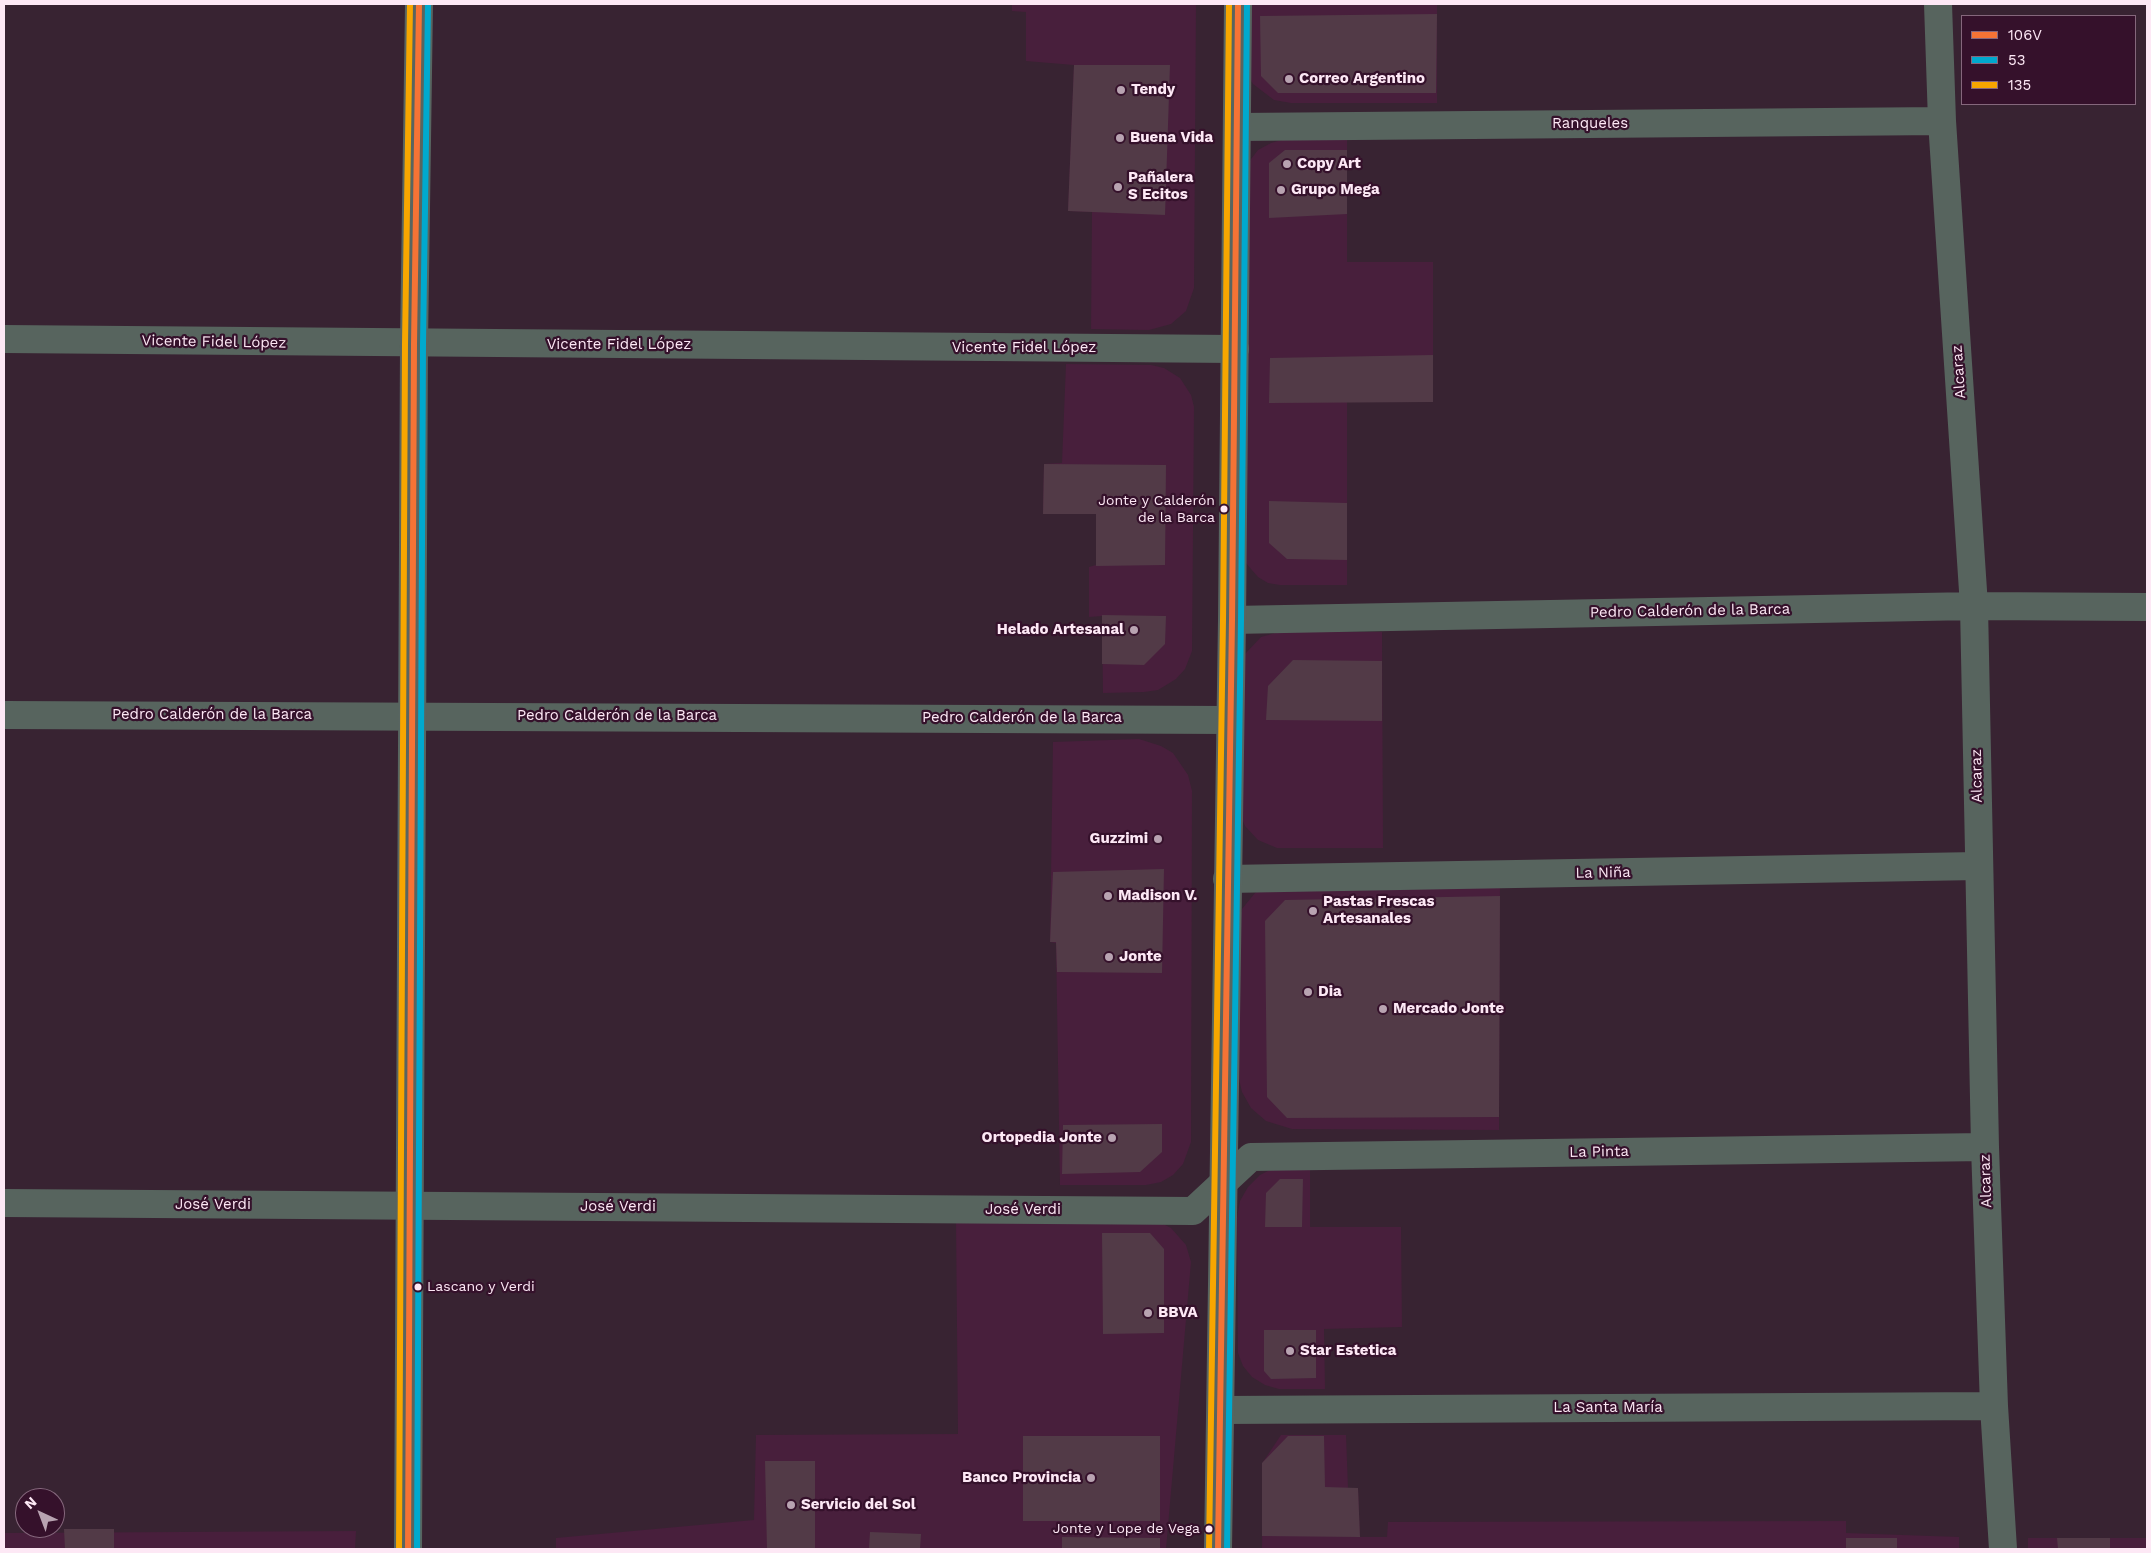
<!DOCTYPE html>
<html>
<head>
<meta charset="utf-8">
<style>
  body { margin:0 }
  #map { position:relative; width:2151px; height:1553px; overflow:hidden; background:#382332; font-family:"Work Sans",sans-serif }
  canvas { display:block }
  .frame { position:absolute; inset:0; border:5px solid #fde8f5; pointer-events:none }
  .legend { position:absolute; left:1961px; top:15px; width:175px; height:90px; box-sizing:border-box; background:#35112b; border:1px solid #85677c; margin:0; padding:6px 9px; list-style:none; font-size:15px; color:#fde8f5 }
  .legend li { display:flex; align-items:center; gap:10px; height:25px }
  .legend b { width:25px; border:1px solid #85677c }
  .north { position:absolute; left:15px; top:1488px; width:50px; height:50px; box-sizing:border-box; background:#35112b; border:1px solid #85677c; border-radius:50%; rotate:317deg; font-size:14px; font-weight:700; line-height:20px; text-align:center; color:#fde8f5 }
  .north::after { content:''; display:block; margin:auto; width:18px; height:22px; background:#b8a3b1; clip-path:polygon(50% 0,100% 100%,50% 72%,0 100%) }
</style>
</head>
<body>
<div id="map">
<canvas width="2151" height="1553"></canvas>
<div class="frame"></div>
<ul class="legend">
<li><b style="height:6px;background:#f57335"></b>106V</li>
<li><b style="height:6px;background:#00a9ce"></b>53</li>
<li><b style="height:6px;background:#f7a600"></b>135</li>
</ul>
<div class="north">N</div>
</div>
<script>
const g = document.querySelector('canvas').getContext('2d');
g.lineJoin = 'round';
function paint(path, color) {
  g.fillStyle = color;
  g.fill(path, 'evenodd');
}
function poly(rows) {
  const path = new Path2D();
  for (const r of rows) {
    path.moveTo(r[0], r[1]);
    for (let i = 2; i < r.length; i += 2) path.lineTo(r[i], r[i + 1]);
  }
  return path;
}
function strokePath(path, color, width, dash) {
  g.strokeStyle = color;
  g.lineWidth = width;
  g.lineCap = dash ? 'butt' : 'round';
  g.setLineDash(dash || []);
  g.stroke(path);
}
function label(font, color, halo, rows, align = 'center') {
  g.font = font + ' "Work Sans",sans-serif';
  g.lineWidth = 4.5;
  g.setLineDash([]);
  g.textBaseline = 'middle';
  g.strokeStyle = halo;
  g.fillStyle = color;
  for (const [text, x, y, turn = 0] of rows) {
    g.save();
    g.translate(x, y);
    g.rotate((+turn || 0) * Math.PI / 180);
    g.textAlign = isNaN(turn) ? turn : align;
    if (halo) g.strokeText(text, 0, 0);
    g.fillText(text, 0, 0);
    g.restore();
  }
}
paint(poly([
  [1012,4,1196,4,1194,288,1186,311,1171,324,1149,330,1091,329,1092,212,1068,211,1074,65,1026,61,1026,12,1012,11],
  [1243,4,1437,4,1437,103,1291,103,1274,100,1253,84,1246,72],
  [1285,139,1347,139,1347,262,1433,262,1433,402,1347,402,1347,585,1280,585,1268,583,1258,577,1245,562,1248,163,1258,150,1271,143],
  [1066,364,1151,365,1164,368,1180,378,1191,395,1194,407,1192,651,1185,669,1176,679,1158,690,1144,692,1103,693,1102,616,1089,617,1089,567,1096,565,1096,514,1043,514,1044,464,1062,463],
  [1279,632,1382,632,1383,848,1277,848,1258,840,1245,826,1240,814,1245,654,1261,637],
  [1139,739,1161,746,1173,753,1188,775,1192,791,1191,1142,1183,1164,1173,1175,1161,1182,1146,1185,1060,1185,1056,943,1050,942,1053,742],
  [1500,883,1499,1130,1292,1129,1266,1121,1251,1108,1242,1092,1238,1075,1238,923,1242,909,1255,893,1268,885],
  [1310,1165,1310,1227,1401,1227,1402,1327,1324,1329,1325,1389,1279,1389,1265,1385,1252,1377,1243,1366,1238,1353,1237,1218,1240,1201,1248,1187,1260,1175,1274,1168],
  [956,1220,1157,1221,1171,1228,1186,1245,1191,1262,1166,1549,556,1549,556,1538,754,1520,756,1435,958,1434],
  [1281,1435,1346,1435,1348,1488,1358,1488,1360,1537,1387,1537,1388,1522,1846,1521,1846,1533,1959,1537,1959,1549,1262,1549,1263,1462],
  [356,1531,355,1549,4,1549,4,1533],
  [2028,1538,2147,1538,2147,1549,2028,1549]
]), '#481f3c');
paint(poly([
  [1437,14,1436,93,1278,93,1261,76,1260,16],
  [1074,65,1170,65,1165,215,1068,211],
  [1285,150,1347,150,1347,214,1269,218,1269,163],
  [1433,355,1433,402,1269,403,1270,358],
  [1044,464,1166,465,1165,565,1096,566,1096,514,1043,514],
  [1269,501,1347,503,1347,560,1287,559,1269,543],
  [1102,615,1166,616,1165,644,1144,665,1102,664],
  [1293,660,1382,661,1382,721,1266,720,1268,686],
  [1164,869,1162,973,1057,972,1056,942,1050,942,1053,872],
  [1500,896,1499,1117,1287,1118,1267,1097,1265,921,1285,900],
  [1162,1124,1162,1152,1140,1172,1062,1174,1063,1125],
  [1280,1179,1303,1179,1302,1227,1265,1227,1266,1193],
  [1102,1233,1150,1233,1164,1249,1164,1333,1103,1334],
  [1264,1330,1316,1330,1316,1378,1271,1379,1264,1371],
  [1023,1436,1160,1436,1160,1521,1023,1521],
  [1288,1436,1324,1436,1325,1487,1358,1488,1360,1537,1262,1536,1262,1463],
  [765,1461,815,1461,815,1549,767,1549],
  [64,1529,114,1529,114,1549,65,1549],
  [870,1532,921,1534,920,1549,869,1549],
  [1062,1537,1160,1538,1160,1549,1062,1549],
  [1846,1538,1897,1538,1897,1549,1846,1549],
  [2057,1538,2110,1538,2110,1549,2058,1549]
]), '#523a47');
strokePath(poly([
  [1938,4,1942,121,1974,606,1985,1147,1994,1406,2003,1549],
  [1238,127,1942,121],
  [4,339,1235,349],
  [1232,620,1974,606,2147,607],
  [4,715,1230,720],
  [1227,879,1978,866],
  [4,1203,1193,1211,1251,1157,1985,1147],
  [1221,1410,1994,1406]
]), '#57645e', 28);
strokePath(poly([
  [408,1549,414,344,419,4],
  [1218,1549,1232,620,1238,4]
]), '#586560', 28);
strokePath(poly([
  [408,1549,414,344,419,4],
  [1218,1549,1232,620,1238,4]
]), '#f57335', 6);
strokePath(poly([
  [417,1549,423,344,428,4],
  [1227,1549,1241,620,1247,4]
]), '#00a9ce', 6);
strokePath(poly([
  [399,1549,405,344,410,4],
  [1209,1549,1223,620,1229,4]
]), '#f7a600', 6);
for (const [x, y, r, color] of [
  [1289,79,5,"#b8a3b1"],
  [1121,90,5,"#b8a3b1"],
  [1120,138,5,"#b8a3b1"],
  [1287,164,5,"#b8a3b1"],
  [1118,187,5,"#b8a3b1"],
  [1281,190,5,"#b8a3b1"],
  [1224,509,4.5,"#fde8f5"],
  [1134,630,5,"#b8a3b1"],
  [1158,839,5,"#b8a3b1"],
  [1108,896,5,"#b8a3b1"],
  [1313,911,5,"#b8a3b1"],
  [1109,957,5,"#b8a3b1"],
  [1308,992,5,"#b8a3b1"],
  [1383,1009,5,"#b8a3b1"],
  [1112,1138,5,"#b8a3b1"],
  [418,1287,4.5,"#fde8f5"],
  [1148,1313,5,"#b8a3b1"],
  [1290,1351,5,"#b8a3b1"],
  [1091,1478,5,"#b8a3b1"],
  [791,1505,5,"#b8a3b1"],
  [1209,1529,4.5,"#fde8f5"]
]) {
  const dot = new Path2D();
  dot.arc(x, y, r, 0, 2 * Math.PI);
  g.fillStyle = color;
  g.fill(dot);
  strokePath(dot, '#35112b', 2);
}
label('14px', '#fde8f5', '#35112b', [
  ["Jonte y Calderón",1215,501],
  ["de la Barca",1215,518],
  ["Lascano y Verdi",427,1287,"left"],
  ["Jonte y Lope de Vega",1200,1529]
], 'right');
label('bold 15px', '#fde8f5', '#35112b', [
  ["Correo Argentino",1299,79],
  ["Tendy",1131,90],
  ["Buena Vida",1130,138],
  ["Copy Art",1297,164],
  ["Pañalera",1128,178],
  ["S Ecitos",1128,195],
  ["Grupo Mega",1291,190],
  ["Helado Artesanal",1124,630,"right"],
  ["Guzzimi",1148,839,"right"],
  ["Madison V.",1118,896],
  ["Pastas Frescas",1323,902],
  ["Artesanales",1323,919],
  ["Jonte",1119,957],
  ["Dia",1318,992],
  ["Mercado Jonte",1393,1009],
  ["Ortopedia Jonte",1102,1138,"right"],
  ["BBVA",1158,1313],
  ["Star Estetica",1300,1351],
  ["Banco Provincia",1081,1478,"right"],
  ["Servicio del Sol",801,1505]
], 'left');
label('15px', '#fde8f5', '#35112b', [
  ["Ranqueles",1590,124],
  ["Vicente Fidel López",214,342,1],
  ["Vicente Fidel López",619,345],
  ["Vicente Fidel López",1024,348],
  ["Alcaraz",1959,372,-94],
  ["Pedro Calderón de la Barca",1690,611,-1],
  ["Pedro Calderón de la Barca",212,715],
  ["Pedro Calderón de la Barca",617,716],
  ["Pedro Calderón de la Barca",1022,718],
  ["Alcaraz",1977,776,-91],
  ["La Niña",1603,873,-1],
  ["La Pinta",1599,1152,-1],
  ["Alcaraz",1986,1181,-92],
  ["José Verdi",213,1205],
  ["José Verdi",618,1207],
  ["José Verdi",1023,1210],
  ["La Santa María",1608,1408]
]);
</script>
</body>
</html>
